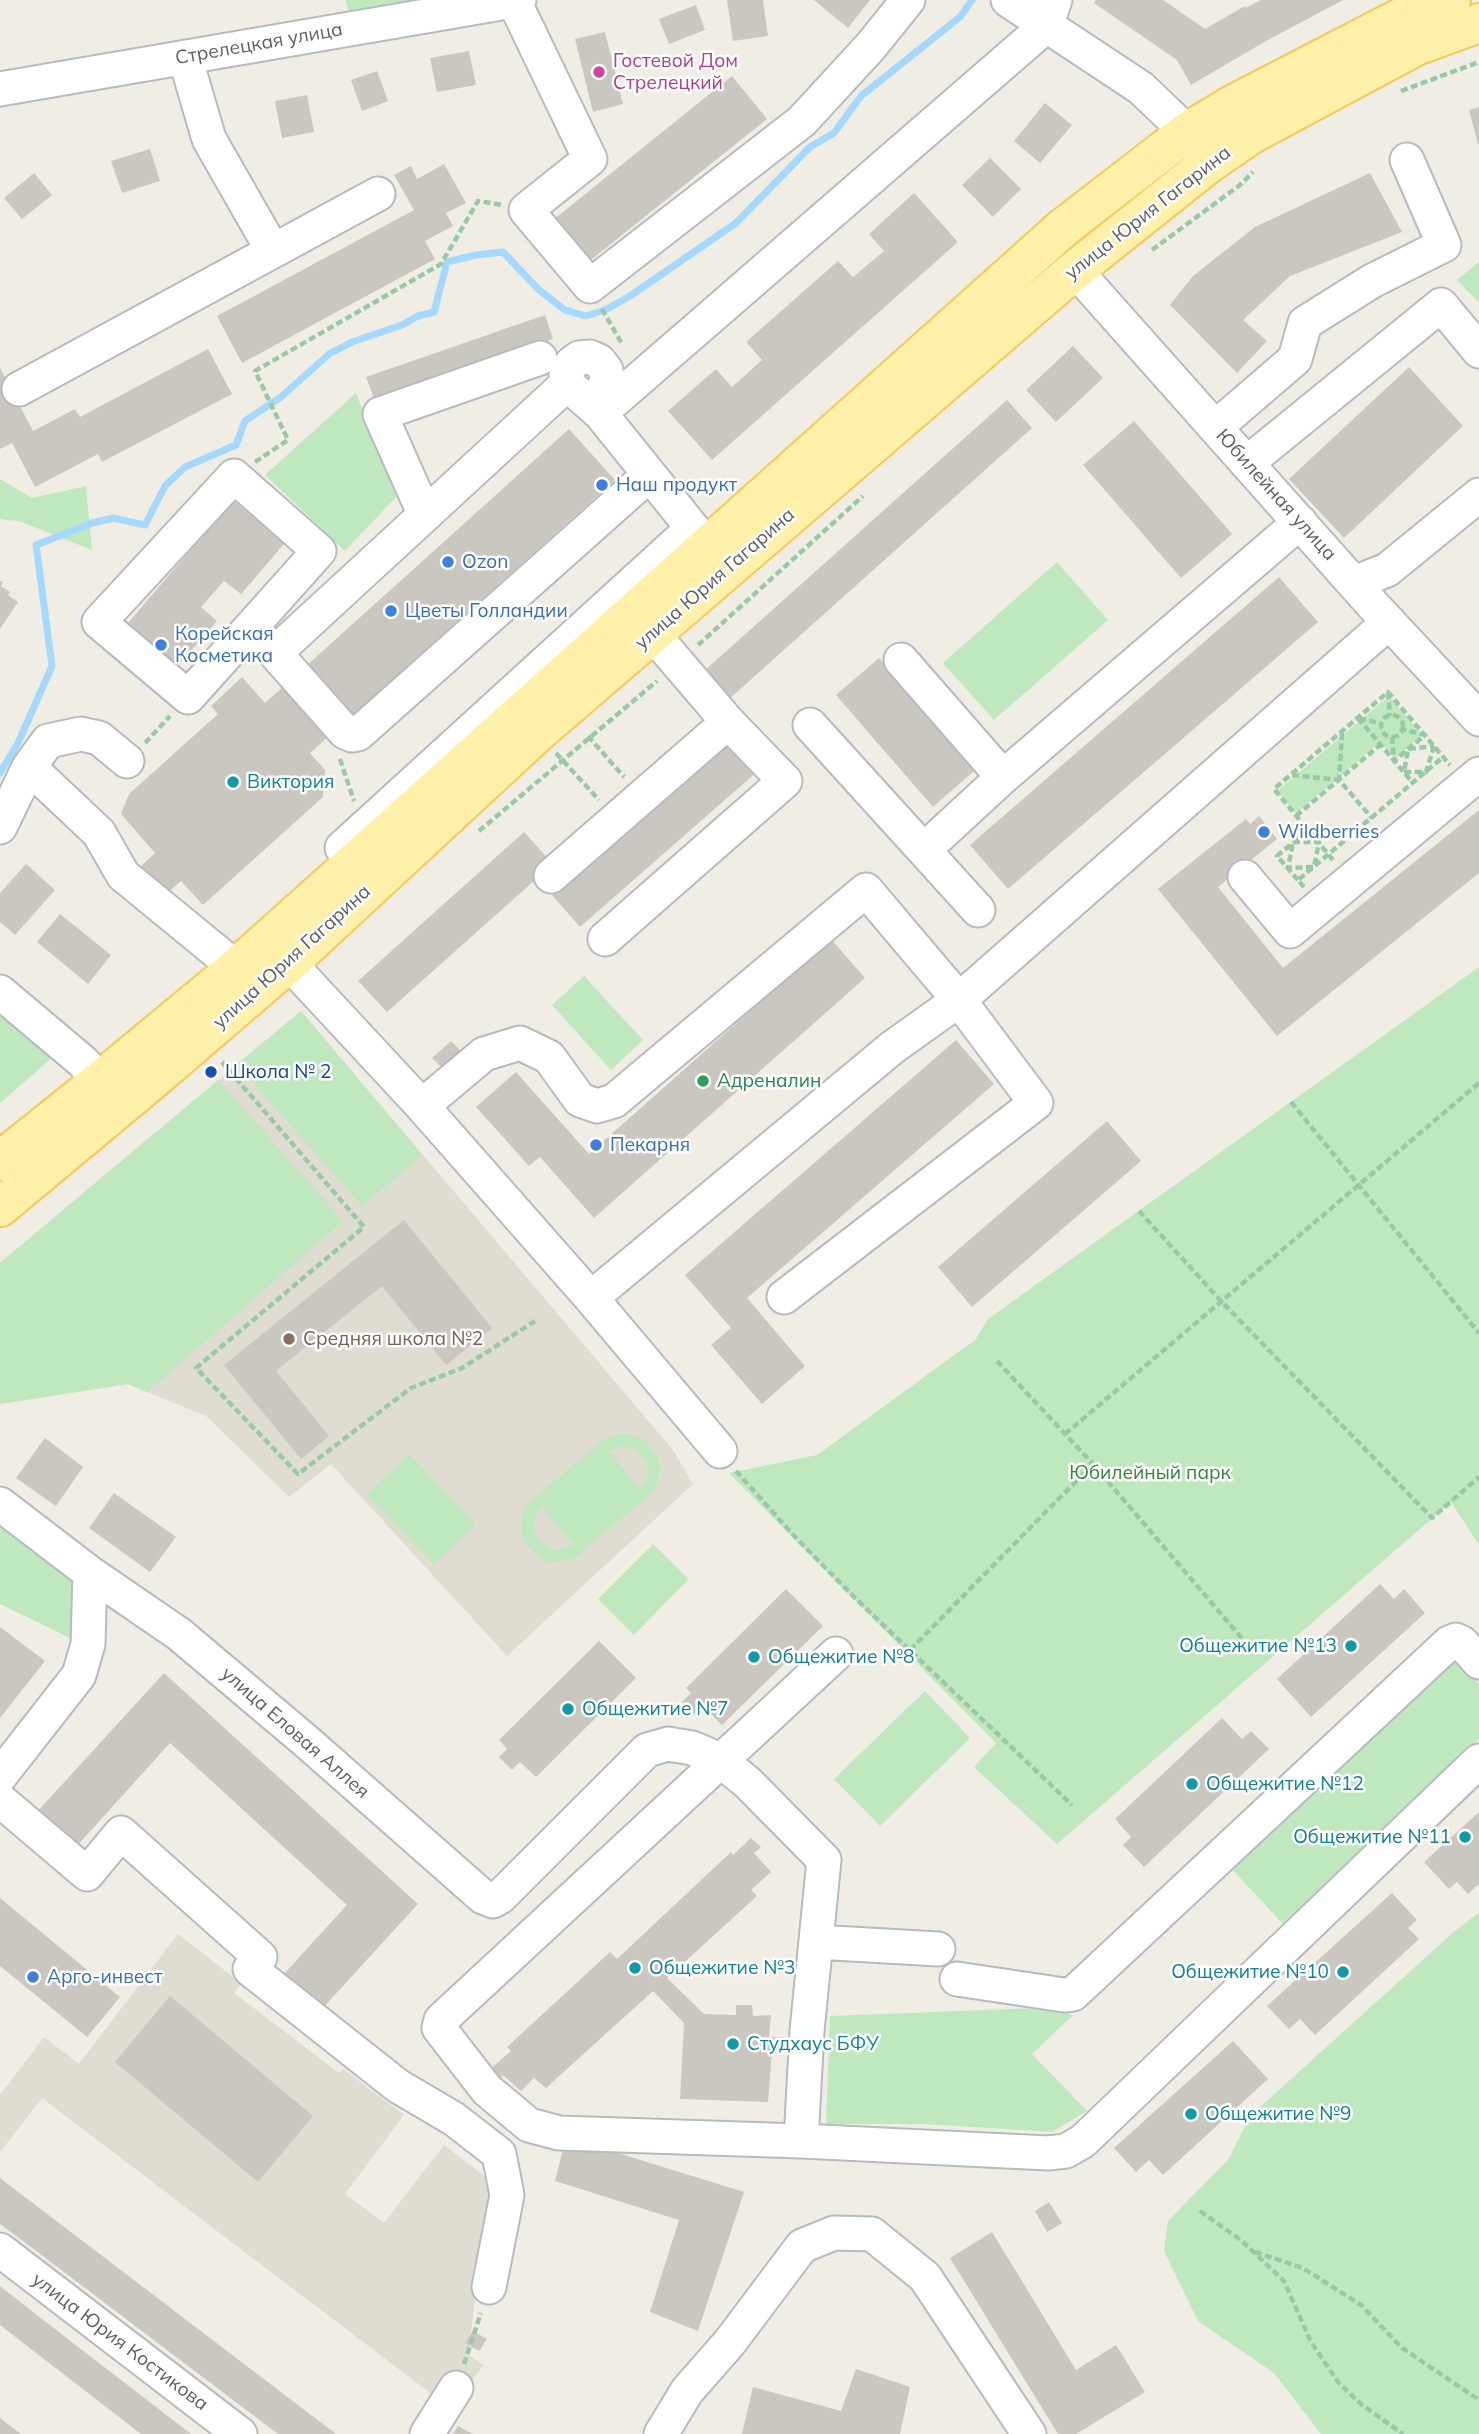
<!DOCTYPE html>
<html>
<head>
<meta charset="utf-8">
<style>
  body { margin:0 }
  canvas { display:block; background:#efede4 }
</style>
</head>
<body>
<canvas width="1479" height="2434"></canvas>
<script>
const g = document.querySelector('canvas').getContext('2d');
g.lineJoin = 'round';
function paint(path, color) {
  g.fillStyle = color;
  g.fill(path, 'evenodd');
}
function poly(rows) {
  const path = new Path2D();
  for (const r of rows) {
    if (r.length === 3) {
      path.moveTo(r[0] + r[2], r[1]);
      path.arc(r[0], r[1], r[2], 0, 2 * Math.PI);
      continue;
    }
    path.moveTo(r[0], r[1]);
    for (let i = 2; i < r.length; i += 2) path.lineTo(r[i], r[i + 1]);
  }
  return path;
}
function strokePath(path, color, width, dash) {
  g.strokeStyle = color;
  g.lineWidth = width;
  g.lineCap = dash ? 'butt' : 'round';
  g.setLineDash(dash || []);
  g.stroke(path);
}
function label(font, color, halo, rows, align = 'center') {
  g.font = font + ' Mulish,sans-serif';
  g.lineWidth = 5;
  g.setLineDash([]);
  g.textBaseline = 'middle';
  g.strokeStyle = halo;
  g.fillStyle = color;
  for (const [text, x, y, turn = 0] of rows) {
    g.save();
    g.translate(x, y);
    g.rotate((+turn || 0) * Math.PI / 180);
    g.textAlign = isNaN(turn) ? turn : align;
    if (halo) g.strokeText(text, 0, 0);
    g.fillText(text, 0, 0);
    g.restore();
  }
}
paint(poly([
  [301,1011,673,1450,693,1484,507,1656,331,1464,289,1497,206,1416,128,1384,0,1404,0,1263],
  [178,1934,241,1983,234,1993,339,2073,343,2069,404,2115,345,2194,384,2223,444,2145,491,2181,468,2354,483,2365,472,2380,461,2372,447,2389,454,2411,42,2098,0,2152,0,2095,44,2037,79,2064]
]), '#dfdcd2');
paint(poly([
  [345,0,420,0,349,11],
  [1479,262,1479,303,1457,280],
  [356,393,396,497,345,551,265,475],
  [0,479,32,498,86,486,92,550,19,521,0,519],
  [1057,562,1108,620,994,720,943,663],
  [1389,696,1422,735,1395,759,1380,742,1296,813,1277,791],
  [1479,967,1479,1545,1451,1502,1057,1844,974,1767,996,1743,729,1473,817,1455,975,1340,988,1319],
  [584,976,643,1040,611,1070,552,1005],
  [0,1009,54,1056,0,1103],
  [301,1011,422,1155,362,1206,237,1064],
  [218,1080,343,1221,147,1392,128,1384,0,1404,0,1263],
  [622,1433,633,1435,644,1439,658,1457,661,1468,655,1490,573,1559,550,1562,540,1558,524,1541,521,1529,522,1517,526,1506,602,1441],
  [622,1446,637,1449,647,1461,648,1477,639,1489,609,1451],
  [541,1507,542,1507,574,1545,560,1550,553,1550,540,1542,533,1528,534,1520],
  [409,1454,476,1524,434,1564,367,1494],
  [0,1522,78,1583,74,1640,0,1604],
  [653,1544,689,1579,634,1635,598,1599],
  [1449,1653,1479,1684,1479,1739,1283,1924,1229,1866],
  [925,1691,970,1738,880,1826,834,1779],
  [1479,1913,1479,2434,1321,2434,1274,2373,1198,2321,1164,2251,1168,2221,1228,2160,1250,2116,1456,1930],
  [1061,2007,1072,2016,1032,2054,1087,2111,1052,2132,924,2124,826,2124,830,2016]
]), '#c0e8bf');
strokePath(poly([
  [0,773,18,743,52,666,36,545,92,523,113,518,145,525,165,486,185,467,236,445,245,421,281,397,329,354,352,342,402,325,418,316,434,312,447,262,476,255,503,252,539,290,565,310,586,316,605,310,630,296,736,223,810,147,834,133,861,96,960,17,972,0]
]), '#a4d8ff', 7);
paint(poly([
  [727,0,763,0,768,36,733,41],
  [814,0,870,0,848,28],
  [1096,0,1163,0,1205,29,1245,6,1246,8,1261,0,1343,0,1266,41,1191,85,1177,60,1094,3],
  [696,5,705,30,669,44,659,19],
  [605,32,623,104,593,112,575,39],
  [469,51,476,85,437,92,430,58],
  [377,71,388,101,362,111,351,80],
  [732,76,767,119,587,263,553,220],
  [307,95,314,132,282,138,275,101],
  [1045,103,1072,125,1040,163,1014,141],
  [1479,107,1479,144,1478,144,1469,110],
  [150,149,160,181,122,193,111,161],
  [990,158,1021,189,993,217,962,185],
  [444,164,466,203,446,213,453,226,425,241,435,259,242,363,217,316,414,210,394,175,411,166,417,179],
  [34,173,52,195,22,219,4,198],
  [1370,173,1402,232,1290,276,1243,320,1267,341,1237,373,1170,305,1193,276,1255,227],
  [914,193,958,242,712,460,668,411,716,369,732,387,762,360,746,342,838,261,853,277,884,251,869,234],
  [545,315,553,339,375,401,366,377],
  [1073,346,1103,378,1056,422,1026,390],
  [208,349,232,394,102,462,98,454,35,487,12,443,0,449,0,368,33,431,75,409,80,417],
  [1409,367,1463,426,1344,538,1289,479],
  [1007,400,1032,428,728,700,703,672],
  [1134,421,1232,534,1181,578,1083,465],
  [569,429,615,480,310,753,325,770,323,797,203,905,181,881,165,895,140,867,155,853,121,814,129,794,218,714,211,706,242,677,265,703],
  [233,500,284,544,241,594,224,581,201,607,217,621,178,666,128,623],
  [1279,577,1318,622,1008,889,970,845],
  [0,581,3,582,1,586,10,592,8,595,18,602,0,629],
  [879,658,975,770,933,807,836,695],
  [731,738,759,770,580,927,552,895],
  [1479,810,1479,873,1277,1036,1158,889,1246,819,1250,824,1259,816,1277,839,1218,887,1283,968],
  [524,832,553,864,387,1012,358,981],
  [26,864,55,890,15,935,0,922,0,893],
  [60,914,111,955,88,984,37,942],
  [831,939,865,978,594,1218,540,1157,529,1166,476,1107,516,1072,589,1154],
  [956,1040,994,1084,747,1298,805,1366,762,1404,711,1345,731,1328,685,1275],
  [451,1041,466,1056,448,1074,432,1058],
  [1107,1121,1141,1161,972,1307,938,1267],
  [404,1220,492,1328,446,1365,382,1286,276,1371,329,1436,301,1459,224,1365],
  [45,1438,83,1467,56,1506,16,1478],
  [114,1493,176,1537,150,1572,89,1528],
  [1380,1584,1394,1599,1404,1589,1425,1613,1311,1717,1277,1679],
  [786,1589,823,1626,722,1725,704,1707,695,1715,682,1702,691,1693,686,1688],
  [0,1627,45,1661,0,1718],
  [599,1641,636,1678,536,1777,520,1762,512,1770,499,1757,507,1749,499,1740],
  [164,1673,418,1904,321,2010,283,1975,347,1905,170,1743,75,1848,36,1813],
  [1222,1718,1242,1739,1251,1731,1269,1749,1144,1867,1123,1845,1131,1837,1115,1819],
  [1479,1812,1479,1884,1468,1894,1457,1882,1449,1889,1424,1862],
  [751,1838,761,1847,754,1853,771,1872,751,1890,757,1896,667,1978,704,2014,736,2015,736,2005,752,2005,753,2016,771,2015,769,2037,783,2037,783,2051,772,2051,768,2102,680,2099,684,2023,653,1991,546,2088,534,2078,521,2091,503,2075,498,2081,489,2070,511,2051,507,2047,610,1952,617,1959,731,1852,733,1855],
  [1392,1893,1417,1920,1408,1928,1419,1939,1315,2035,1300,2019,1289,2029,1267,2006],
  [0,1898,120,1997,87,2037,0,1966],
  [170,1996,313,2116,258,2182,115,2062],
  [1233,2041,1268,2079,1163,2175,1149,2160,1136,2172,1114,2148],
  [566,2137,744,2192,698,2331,650,2312,679,2220,555,2181],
  [0,2178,336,2434,278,2434,19,2238,0,2224],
  [1049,2202,1062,2223,1047,2232,1035,2211],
  [992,2232,1076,2370,1116,2345,1145,2392,1076,2434,1058,2434,950,2258],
  [0,2286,42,2319,191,2434,141,2434,0,2325],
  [473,2331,487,2339,479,2351,465,2343],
  [856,2369,910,2387,900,2434,742,2434,753,2387,841,2411],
  [0,2418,21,2434,0,2434],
  [458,2426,473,2434,453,2434]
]), '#cac7c1');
const minor = poly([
  [1008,0,1141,88,1187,132,1202,154],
  [514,1,590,159,526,210,590,286,802,121,871,46,908,0],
  [185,57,209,139,273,251],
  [0,89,519,0],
  [1075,270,1372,604,1479,719],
  [567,384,566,374,571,364,579,358,590,357,599,361,606,370,607,380,603,390,595,397,584,398],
  [19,389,378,194],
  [600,413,1046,26,1055,0],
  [1216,427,1295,359,1305,323,1372,281,1444,245,1407,160],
  [1247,463,1441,305,1479,351],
  [649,475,358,734,352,735,345,732,275,653,567,384,600,413,707,546],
  [425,515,380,414,540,358],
  [1354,583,1387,570,1479,495],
  [251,627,319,551,234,476,99,622,188,697,251,627,275,653],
  [901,660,1003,777],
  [810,725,978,910],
  [127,761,99,738,81,734,48,741,29,767,99,833,123,875,223,957,234,970],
  [0,827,29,767],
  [342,848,692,529],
  [925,849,1003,777,1300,522],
  [551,876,728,722,652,633],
  [1245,877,1290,931,1479,774],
  [605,939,785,781,728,722],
  [292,960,303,978,422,1106,591,1298,893,1047,959,1000,1036,1103,784,1297],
  [0,992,83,1062,118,1100],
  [422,1106,484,1054,520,1043,549,1057,580,1100,597,1106,614,1101,866,890,959,1000,1389,622],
  [591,1298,720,1451],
  [0,1504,90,1573,179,1634,307,1742,483,1897,493,1901,500,1897,647,1750,668,1744,692,1748,720,1760,748,1783,824,1860,807,2031,801,2141],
  [836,1654,441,2020,439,2028,487,2090,529,2125,559,2133,801,2141,1048,2153,1066,2151,1083,2141,1479,1761],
  [0,1776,79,1675,88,1644,90,1573],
  [0,1800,87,1874,121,1833,260,1957,250,1969,398,2086,454,2119,499,2154,507,2195,489,2287],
  [816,1942,938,1949],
  [957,1979,1064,1995,1073,1994,1449,1643,1456,1640,1462,1643,1479,1662],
  [0,2250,240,2434],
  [427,2434,456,2388],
  [661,2434,687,2391,730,2342,802,2246,834,2233,872,2234,925,2277,1029,2434]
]);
const major = poly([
  [0,1161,101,1080,234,970,1064,227,1187,132,1232,105,1400,18,1451,0],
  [0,1207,150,1082,292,960,537,733,1075,270,1208,164,1250,135,1416,46,1479,23]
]);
strokePath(minor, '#b7babf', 37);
strokePath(major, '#f7c955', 42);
strokePath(poly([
  [1401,91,1479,62],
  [1152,250,1240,185,1253,172],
  [602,309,622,344],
  [255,462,288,440,255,371,441,264,478,201,503,205],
  [698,645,863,496],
  [1388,692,1390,716],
  [1392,726,11],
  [1358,718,1413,783],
  [1359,718,1382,724],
  [1342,733,1339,780,1372,818],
  [588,736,624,777],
  [1392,737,1394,761,1425,735,1402,729],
  [145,743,170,716],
  [1434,746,1426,772,1404,772,1408,749,1434,746],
  [556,753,599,800],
  [340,759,354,801],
  [1292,775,1339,780],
  [1296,816,1380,745],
  [479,831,657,681],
  [1293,842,1319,842,1314,867,1288,868,1293,842],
  [1333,860,1274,789,1388,692,1450,765],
  [1298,880,1277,856,1308,830],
  [1304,887,1298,880,1443,757],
  [222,1062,364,1227,196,1368,298,1474,411,1388,462,1368,535,1321],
  [1291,1102,1479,1333],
  [1139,1211,1221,1301,1432,1518,1479,1477],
  [997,1361,1093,1464],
  [1065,1434,1479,1083],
  [736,1471,797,1539,853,1596,1072,1805],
  [910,1650,1093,1464,1245,1642],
  [1200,2211,1242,2241,1284,2281,1311,2342,1338,2382,1362,2405,1403,2434],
  [1255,2252,1303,2268,1361,2305,1402,2348,1479,2400],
  [464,2364,481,2313]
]), '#98c9a6', 4.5, [7, 3.5]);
strokePath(minor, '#fff', 33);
strokePath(major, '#fff1a9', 38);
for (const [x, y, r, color] of [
  [599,72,7,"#d1479c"],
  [602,485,7,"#3f7fe0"],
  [448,562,7,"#3f7fe0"],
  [391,611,7,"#3f7fe0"],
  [161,645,7,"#3f7fe0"],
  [233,782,7,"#0f9aa8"],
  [1264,832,7,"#3f7fe0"],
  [211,1072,7,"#1a4fb4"],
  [703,1081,7,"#2e9e5b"],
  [596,1145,7,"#3f7fe0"],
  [289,1339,7,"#8d6e63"],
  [1351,1646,7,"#0f9aa8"],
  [754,1657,7,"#0f9aa8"],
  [568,1709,7,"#0f9aa8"],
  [1192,1784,7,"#0f9aa8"],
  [1465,1837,7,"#0f9aa8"],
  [635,1968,7,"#0f9aa8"],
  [1343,1972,7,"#0f9aa8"],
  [33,1977,7,"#3f7fe0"],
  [733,2044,7,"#0f9aa8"],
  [1191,2114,7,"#0f9aa8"]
]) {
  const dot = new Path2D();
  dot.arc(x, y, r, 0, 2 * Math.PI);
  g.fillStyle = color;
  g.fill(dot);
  strokePath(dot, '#fff', 2.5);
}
label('19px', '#5c6065', '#fff', [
  ["Стрелецкая улица",259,44,-10],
  ["улица Юрия Гагарина",1148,213,-38],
  ["Юбилейная улица",1276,495,48],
  ["улица Юрия Гагарина",715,579,-41],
  ["улица Юрия Гагарина",292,957,-42],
  ["улица Еловая Аллея",295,1733,41],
  ["улица Юрия Костикова",120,2342,37]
]);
label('19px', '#b23c85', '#fff', [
  ["Гостевой Дом",613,61],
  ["Стрелецкий",613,83]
], 'left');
label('19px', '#366cbe', '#fff', [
  ["Наш продукт",616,485],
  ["Ozon",462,562],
  ["Цветы Голландии",405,611],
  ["Корейская",175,634],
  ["Косметика",175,656],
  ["Wildberries",1278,832],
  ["Пекарня",610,1145],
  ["Арго-инвест",47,1977]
], 'left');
label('19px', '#0d838f', '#fff', [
  ["Виктория",247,782],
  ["Общежитие №13",1337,1646,"right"],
  ["Общежитие №8",768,1657],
  ["Общежитие №7",582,1709],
  ["Общежитие №12",1206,1784],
  ["Общежитие №11",1451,1837,"right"],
  ["Общежитие №3",649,1968],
  ["Общежитие №10",1329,1972,"right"],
  ["Студхаус БФУ",747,2044],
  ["Общежитие №9",1205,2114]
], 'left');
label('19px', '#164399', '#fff', [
  ["Школа № 2",225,1072]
], 'left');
label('19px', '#27864d', '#fff', [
  ["Адреналин",717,1081]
], 'left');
label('19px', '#785e54', '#fff', [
  ["Средняя школа №2",303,1339]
], 'left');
label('19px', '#318735', '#fff', [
  ["Юбилейный парк",1150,1473]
]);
</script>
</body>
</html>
